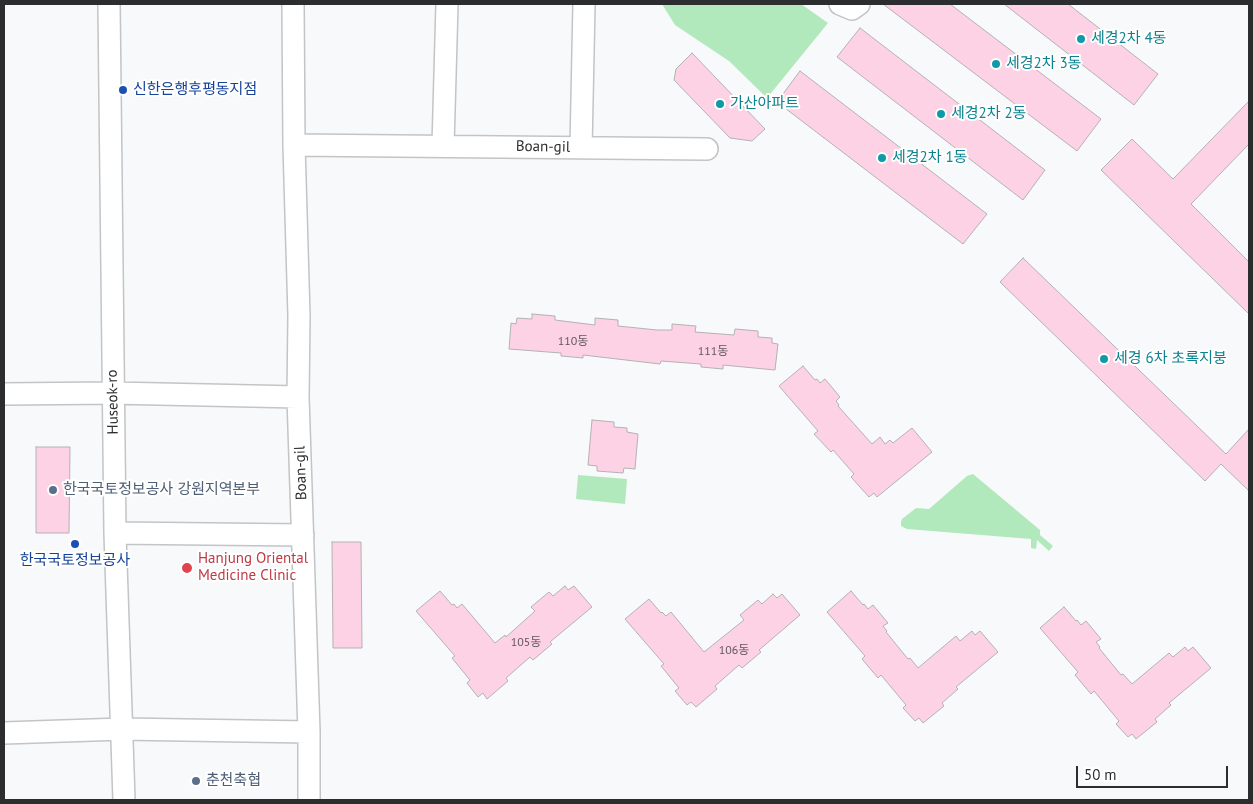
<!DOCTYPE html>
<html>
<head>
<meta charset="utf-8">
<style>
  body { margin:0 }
  #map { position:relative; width:1253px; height:804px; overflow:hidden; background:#f7f9fb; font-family:"PT Sans",sans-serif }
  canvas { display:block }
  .frame { position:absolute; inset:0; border:5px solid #2c2d2e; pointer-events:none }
  .scale { position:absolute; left:1076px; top:766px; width:152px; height:22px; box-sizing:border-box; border:2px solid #2c2d2e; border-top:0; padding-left:6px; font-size:15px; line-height:18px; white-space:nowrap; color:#2c2d2e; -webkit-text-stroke:4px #fff; paint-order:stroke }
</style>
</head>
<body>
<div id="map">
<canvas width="1253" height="804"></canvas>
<div class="frame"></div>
<div class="scale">50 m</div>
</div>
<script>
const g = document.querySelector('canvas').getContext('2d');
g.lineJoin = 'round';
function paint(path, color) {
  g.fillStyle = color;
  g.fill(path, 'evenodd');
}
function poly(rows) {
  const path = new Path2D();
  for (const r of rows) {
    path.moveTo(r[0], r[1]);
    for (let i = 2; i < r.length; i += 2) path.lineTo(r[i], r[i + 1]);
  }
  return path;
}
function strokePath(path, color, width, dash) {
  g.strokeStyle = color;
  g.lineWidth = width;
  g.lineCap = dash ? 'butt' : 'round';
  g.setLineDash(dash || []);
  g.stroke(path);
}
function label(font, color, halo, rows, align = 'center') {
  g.font = font + ' "PT Sans","Noto Sans KR",sans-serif';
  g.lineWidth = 4;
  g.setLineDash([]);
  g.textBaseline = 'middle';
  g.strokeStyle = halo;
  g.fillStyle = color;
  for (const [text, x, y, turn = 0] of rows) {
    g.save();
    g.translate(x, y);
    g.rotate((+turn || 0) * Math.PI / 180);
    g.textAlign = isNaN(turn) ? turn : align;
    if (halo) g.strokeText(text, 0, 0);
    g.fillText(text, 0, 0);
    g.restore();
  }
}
paint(poly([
  [662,4,801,4,828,23,767,98,729,61,675,25],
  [973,474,1040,530,1040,535,1053,546,1049,551,1037,540,1036,549,1031,548,1031,539,907,529,901,526,901,522,902,519,916,508,929,509,967,476],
  [578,475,627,479,625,504,576,499]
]), '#b1e9bc');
const building = poly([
  [883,4,950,4,1101,119,1077,151,883,4],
  [1004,4,1068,4,1158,74,1134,105,1004,4],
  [860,28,1045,170,1023,200,837,57,860,28],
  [692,53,765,129,752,141,730,138,674,80,676,69,692,53],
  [800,71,987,214,963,244,777,102,800,71],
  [1249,101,1249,144,1191,204,1249,262,1249,314,1101,170,1132,139,1173,179,1249,101],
  [1023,258,1226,454,1249,429,1249,491,1221,464,1205,481,1000,282,1023,258],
  [532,314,555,316,555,320,595,325,595,318,618,320,618,326,657,330,672,330,672,324,696,326,695,332,734,335,735,329,758,331,758,337,772,338,772,343,778,344,775,370,723,365,723,369,701,367,701,364,661,361,660,364,583,355,583,358,561,356,561,353,509,349,511,323,516,324,517,318,532,319,532,314],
  [803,366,815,380,817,379,820,383,825,379,840,397,836,401,839,405,838,406,872,444,880,437,885,444,890,440,893,443,912,428,932,452,877,497,874,493,869,497,851,477,854,474,833,450,831,452,814,434,818,431,779,386,803,366],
  [592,420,614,422,614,427,627,428,627,432,638,434,635,469,624,468,623,473,597,471,597,466,588,465,592,420],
  [36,447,70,447,69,533,36,533,36,447],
  [332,542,361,542,362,648,333,648,332,542],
  [565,586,568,590,574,586,592,607,550,642,552,644,533,660,530,657,506,678,508,681,487,699,483,693,478,697,467,683,470,680,452,658,455,656,416,611,440,591,452,605,454,604,457,608,462,604,495,643,505,635,506,637,535,611,531,607,549,592,553,596,565,586],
  [851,591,863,605,864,604,868,609,873,605,888,623,883,626,887,631,886,632,908,659,910,658,918,668,956,636,960,641,972,631,975,635,980,631,998,652,956,687,958,689,942,703,944,706,923,723,919,718,915,721,903,708,906,705,881,675,878,678,862,659,865,656,827,612,851,591],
  [773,594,777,598,782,594,800,615,759,650,761,652,742,668,739,665,715,686,717,689,696,707,691,702,687,705,675,691,679,688,661,666,664,664,625,619,649,599,661,613,662,612,666,616,671,612,704,652,744,620,740,615,758,600,762,604,773,594],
  [1064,607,1076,621,1077,620,1081,625,1086,621,1101,639,1096,642,1100,647,1099,648,1121,675,1123,674,1132,684,1169,653,1173,657,1185,647,1188,651,1193,647,1211,668,1169,703,1171,705,1155,719,1157,722,1136,739,1132,734,1128,737,1116,724,1119,721,1094,691,1091,694,1075,675,1078,672,1040,628,1064,607]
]);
paint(building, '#fdd2e4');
strokePath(building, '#b4b1b2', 1);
const minor = poly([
  [109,4,115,533,124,800],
  [293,4,294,145,299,316,298,397,309,732,309,800],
  [840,4,852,9,859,4],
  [294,145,707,149],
  [443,146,447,4],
  [581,148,584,4],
  [4,394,113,393,298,397],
  [115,533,303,535],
  [4,733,122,729,309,732]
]);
strokePath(minor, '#c2c4c6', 24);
strokePath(minor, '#fff', 21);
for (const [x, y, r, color] of [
  [1081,39,5,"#0f9aa8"],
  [996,64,5,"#0f9aa8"],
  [123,90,5,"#1a4fb4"],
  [720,104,5,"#0f9aa8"],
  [941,114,5,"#0f9aa8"],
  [882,158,5,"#0f9aa8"],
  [1104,359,5,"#0f9aa8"],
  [53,490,5,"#5c6f8a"],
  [75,544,5,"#1a4fb4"],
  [187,568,6,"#e0444e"],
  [196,781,5,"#5c6f8a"]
]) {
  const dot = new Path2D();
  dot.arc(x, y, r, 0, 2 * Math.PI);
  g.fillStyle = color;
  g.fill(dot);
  strokePath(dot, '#fff', 2);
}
label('12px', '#60565c', null, [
  ["110동",573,342],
  ["111동",713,352],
  ["105동",526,643],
  ["106동",734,651]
]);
label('15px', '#0d838f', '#fff', [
  ["세경2차 4동",1091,39],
  ["세경2차 3동",1006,64],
  ["가산아파트",730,104],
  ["세경2차 2동",951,114],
  ["세경2차 1동",892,158],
  ["세경 6차 초록지붕",1114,359]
], 'left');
label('15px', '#164399', '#fff', [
  ["신한은행후평동지점",133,90],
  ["한국국토정보공사",75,561,"center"]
], 'left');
label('15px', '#2c2d2e', '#fff', [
  ["Boan-gil",543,147,1],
  ["Huseok-ro",113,402,-91],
  ["Boan-gil",301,473,-92]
]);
label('15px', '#4e5e75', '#fff', [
  ["한국국토정보공사 강원지역본부",63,490],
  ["춘천축협",206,781]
], 'left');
label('15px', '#be3a42', '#fff', [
  ["Hanjung Oriental",198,559],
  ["Medicine Clinic",198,576]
], 'left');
</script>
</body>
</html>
